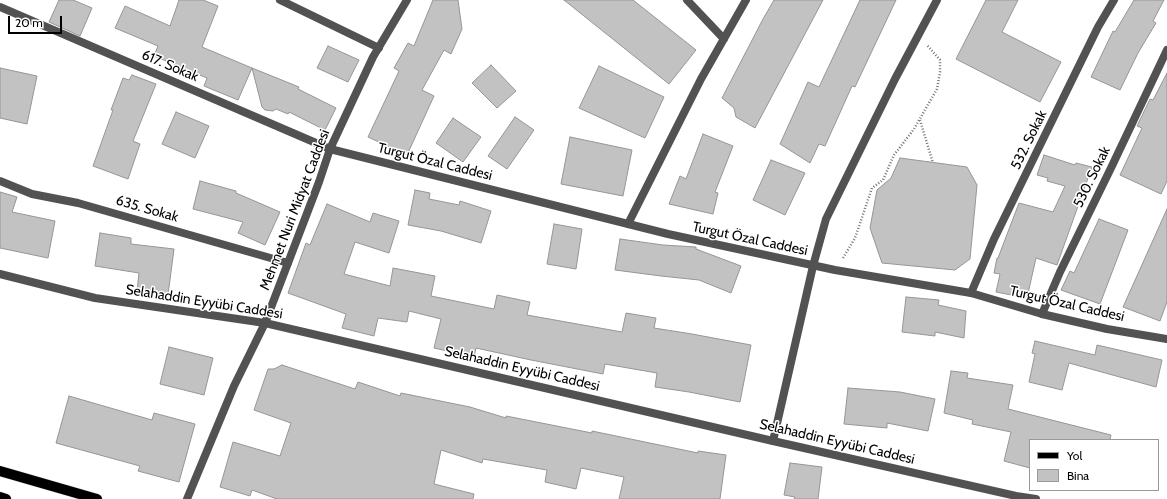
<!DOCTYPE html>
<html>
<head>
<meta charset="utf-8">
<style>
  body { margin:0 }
  #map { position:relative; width:1167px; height:499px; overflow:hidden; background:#fff; font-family:Cabin,sans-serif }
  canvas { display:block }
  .legend { position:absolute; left:1029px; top:439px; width:130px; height:52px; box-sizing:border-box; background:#fff; border:1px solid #999; margin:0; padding:5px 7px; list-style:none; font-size:12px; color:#000 }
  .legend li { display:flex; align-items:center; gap:8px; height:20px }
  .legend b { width:20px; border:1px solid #999 }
  .scale { position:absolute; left:8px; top:16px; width:54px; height:18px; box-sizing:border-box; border:2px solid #000; border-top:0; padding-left:5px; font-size:12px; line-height:14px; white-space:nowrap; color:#000; -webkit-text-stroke:3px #fff; paint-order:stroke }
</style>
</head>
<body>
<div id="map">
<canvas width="1167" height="499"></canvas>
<ul class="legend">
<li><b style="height:5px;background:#000"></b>Yol</li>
<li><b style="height:11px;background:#c2c2c2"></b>Bina</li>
</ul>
<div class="scale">20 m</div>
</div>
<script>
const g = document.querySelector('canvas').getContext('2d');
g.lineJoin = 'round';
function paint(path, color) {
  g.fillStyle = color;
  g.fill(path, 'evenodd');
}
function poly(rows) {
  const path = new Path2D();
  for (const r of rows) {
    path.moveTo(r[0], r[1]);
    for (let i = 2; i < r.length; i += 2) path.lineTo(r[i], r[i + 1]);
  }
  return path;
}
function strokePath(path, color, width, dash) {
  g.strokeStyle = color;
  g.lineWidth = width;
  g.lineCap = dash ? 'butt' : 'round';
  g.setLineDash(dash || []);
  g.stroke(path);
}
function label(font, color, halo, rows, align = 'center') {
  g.font = font + ' Cabin,sans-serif';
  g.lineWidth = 3;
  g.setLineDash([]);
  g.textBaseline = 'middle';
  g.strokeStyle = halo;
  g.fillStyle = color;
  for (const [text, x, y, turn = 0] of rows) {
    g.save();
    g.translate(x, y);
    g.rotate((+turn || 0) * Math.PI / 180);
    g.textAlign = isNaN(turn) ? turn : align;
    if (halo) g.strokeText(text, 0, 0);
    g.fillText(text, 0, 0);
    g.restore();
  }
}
const building = poly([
  [59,0,73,0,92,8,80,36,49,22,59,0],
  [179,0,203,0,218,6,202,47,252,68,238,100,204,86,207,78,154,56,158,46,115,28,125,6,170,26,179,0],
  [433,0,458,0,462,29,451,54,444,50,422,90,434,96,407,155,368,137,399,71,394,68,408,43,414,46,433,0],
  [564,0,633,0,696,50,669,84,564,0],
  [774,0,823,0,755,128,736,117,734,108,722,98,763,19,774,0],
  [860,0,896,0,855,87,852,86,825,146,819,144,810,163,780,144,808,82,819,87,860,0],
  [986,0,1018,0,1002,32,1061,62,1040,102,956,59,986,0],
  [1134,0,1164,0,1153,21,1156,23,1138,53,1120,90,1091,77,1113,31,1115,32,1134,0],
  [328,46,359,60,348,82,317,68,328,46],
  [491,65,516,91,497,108,472,83,491,65],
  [599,66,664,97,645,138,579,108,599,66],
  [0,68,37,76,27,124,0,118,0,68],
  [252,68,299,87,298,89,336,108,325,130,289,112,288,114,276,109,273,111,265,110,262,107,252,68],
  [1167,73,1167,181,1161,194,1120,175,1142,128,1137,126,1150,99,1153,100,1167,73],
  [132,75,156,84,133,141,140,144,128,179,93,166,113,110,111,110,123,78,129,80,132,75],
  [176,112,209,126,195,158,162,144,176,112],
  [515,117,534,130,507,169,488,156,515,117],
  [453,118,481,137,463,162,436,143,453,118],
  [703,134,733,146,715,192,718,193,713,214,669,204,680,176,686,179,703,134],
  [570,137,632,150,623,196,561,184,570,137],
  [1044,155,1075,165,1076,163,1092,167,1057,265,1036,258,1027,298,996,292,1000,274,994,273,997,258,998,258,1019,203,1053,212,1065,186,1047,181,1048,178,1037,175,1044,155],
  [900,158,967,167,977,185,970,259,955,270,882,263,870,228,877,190,891,178,900,158],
  [771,160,805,173,785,215,753,200,771,160],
  [200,181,236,191,236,193,280,212,265,245,238,233,243,222,193,209,200,181],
  [415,190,430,193,429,199,459,205,460,201,491,211,481,243,441,231,408,225,415,190],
  [0,192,17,197,12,212,55,221,48,258,0,248,0,192],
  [327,204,370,222,373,213,399,221,389,253,355,242,344,274,390,286,393,268,435,276,431,296,494,309,497,295,530,302,527,315,622,332,626,313,656,318,654,328,692,334,751,345,740,402,689,392,655,387,657,373,605,364,603,374,531,360,476,348,474,357,434,348,441,319,409,311,407,322,378,318,374,336,342,328,346,314,288,293,306,243,310,245,327,204],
  [1167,209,1167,302,1160,321,1123,307,1167,209],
  [1099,219,1128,230,1100,304,1061,290,1070,271,1074,273,1099,219],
  [554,224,582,229,576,269,547,264,554,224],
  [100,233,131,238,131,244,174,249,168,295,137,291,139,273,95,266,100,233],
  [620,239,663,245,696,247,696,249,741,266,731,293,699,280,661,276,615,270,620,239],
  [906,297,939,300,938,305,966,311,964,338,935,332,935,336,902,332,906,297],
  [1035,341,1095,355,1097,345,1162,360,1156,387,1069,363,1062,390,1029,382,1035,354,1032,353,1035,341],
  [169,347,213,358,204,395,160,384,169,347],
  [282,365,355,389,358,382,400,396,401,393,470,407,506,418,506,416,592,433,592,431,698,453,698,451,726,455,720,499,619,499,624,477,581,468,576,489,545,482,547,470,483,459,482,463,441,450,434,484,474,494,473,499,277,499,252,490,250,496,220,487,233,442,280,456,291,423,254,410,268,369,274,369,282,365],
  [951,371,968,373,967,378,1013,385,1008,409,1111,435,1110,440,1030,440,1030,468,1004,461,1011,432,972,424,973,420,944,413,951,371],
  [848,388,900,392,935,399,928,431,887,423,887,428,844,424,848,388],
  [69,396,152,420,154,413,195,424,179,482,138,471,140,466,56,443,69,396],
  [790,463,822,467,818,499,794,499,795,497,784,495,790,463]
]);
paint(building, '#c2c2c2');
strokePath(building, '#969696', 1);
const primary = poly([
  [0,471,97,499],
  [0,497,6,499]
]);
strokePath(primary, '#dbdbdb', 11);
strokePath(poly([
  [920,120,933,163],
  [843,258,855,238,872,188,883,180,894,155,914,129,937,89,940,72,940,60,927,45]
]), '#747474', 2.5, [1, 2]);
strokePath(poly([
  [280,0,379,48],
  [687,0,724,39],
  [0,7,330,149],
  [0,181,32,194,78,203,288,263],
  [628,224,701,79,746,0],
  [971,293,994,239,1098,27,1114,0],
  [1042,314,1060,272,1111,168,1167,50],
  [773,441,813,266,826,219,895,79,937,0]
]), '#525252', 8);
strokePath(poly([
  [330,149,668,234,835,270,971,293,1042,314,1107,329,1167,339],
  [0,274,95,298,265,323,773,441,1016,496,1036,499],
  [187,499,234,386,265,323,319,182,330,149,373,57,407,0]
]), '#525252', 8);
strokePath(primary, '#000', 10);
label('14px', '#000', '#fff', [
  ["617. Sokak",170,66,23],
  ["532. Sokak",1029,140,-64],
  ["Turgut Özal Caddesi",435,162,14],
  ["530. Sokak",1092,177,-64],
  ["635. Sokak",147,209,16],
  ["Mehmet Nuri Midyat Caddesi",295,210,-69],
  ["Turgut Özal Caddesi",750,239,12],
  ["Selahaddin Eyyübi Caddesi",204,302,9],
  ["Turgut Özal Caddesi",1067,304,13],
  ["Selahaddin Eyyübi Caddesi",522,369,13],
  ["Selahaddin Eyyübi Caddesi",837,442,13]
]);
</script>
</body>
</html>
